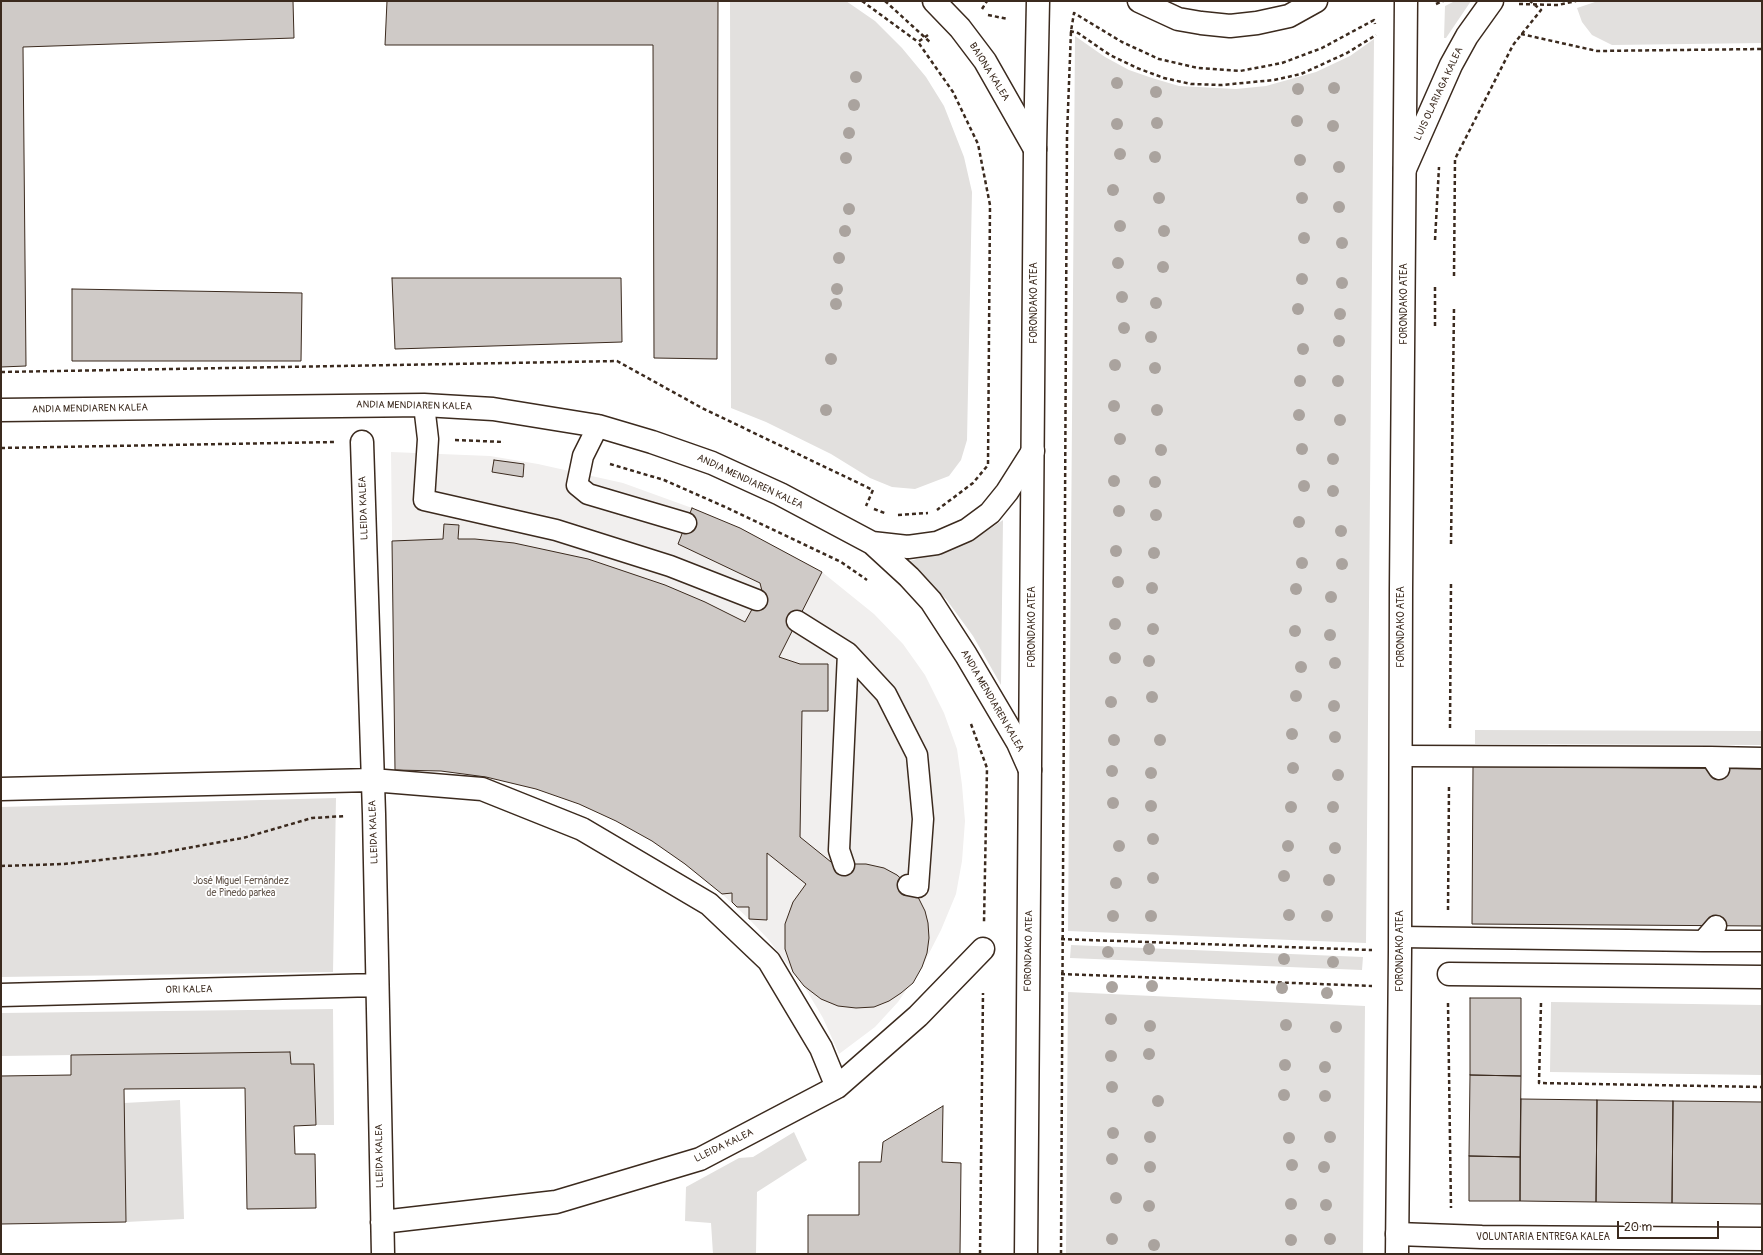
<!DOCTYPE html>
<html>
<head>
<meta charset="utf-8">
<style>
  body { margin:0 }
  #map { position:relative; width:1763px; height:1255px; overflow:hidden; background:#fff; font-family:Pangolin,sans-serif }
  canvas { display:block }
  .frame { position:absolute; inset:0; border:2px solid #3b2a1e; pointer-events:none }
  .scale { position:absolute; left:1617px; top:1221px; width:102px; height:18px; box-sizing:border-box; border:2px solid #3b2a1e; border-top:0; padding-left:5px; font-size:12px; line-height:14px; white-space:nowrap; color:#3b2a1e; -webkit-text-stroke:3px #fff; paint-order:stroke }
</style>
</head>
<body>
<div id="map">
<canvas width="1763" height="1255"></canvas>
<div class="frame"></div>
<div class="scale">20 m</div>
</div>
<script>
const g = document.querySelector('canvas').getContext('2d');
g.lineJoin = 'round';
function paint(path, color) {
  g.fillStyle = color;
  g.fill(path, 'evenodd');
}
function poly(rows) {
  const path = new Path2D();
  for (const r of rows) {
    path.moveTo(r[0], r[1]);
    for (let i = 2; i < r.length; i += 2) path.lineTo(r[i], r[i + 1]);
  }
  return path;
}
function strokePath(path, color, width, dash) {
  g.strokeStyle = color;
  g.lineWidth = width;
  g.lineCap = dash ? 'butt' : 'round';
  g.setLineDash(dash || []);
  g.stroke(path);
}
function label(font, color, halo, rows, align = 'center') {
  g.font = font + ' Pangolin,sans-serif';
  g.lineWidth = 3.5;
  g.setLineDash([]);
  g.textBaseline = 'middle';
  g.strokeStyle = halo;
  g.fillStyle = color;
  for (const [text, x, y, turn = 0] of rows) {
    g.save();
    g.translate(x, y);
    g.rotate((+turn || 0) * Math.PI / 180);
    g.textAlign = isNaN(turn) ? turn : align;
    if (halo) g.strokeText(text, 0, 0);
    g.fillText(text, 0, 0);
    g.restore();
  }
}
paint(poly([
  [391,452,490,456,538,464,623,483,692,508,740,528,822,572,874,614,903,644,925,675,944,713,957,749,962,785,965,821,962,861,956,894,941,930,922,967,898,1002,875,1027,839,1054,823,1018,804,986,768,939,749,919,722,894,685,864,652,841,616,821,579,804,536,789,486,777,441,771,395,770]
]), '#f1efee');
paint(poly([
  [730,1,846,1,875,21,902,48,926,77,944,106,964,157,972,192,967,440,961,460,949,476,915,489,892,487,870,478,831,454,766,422,731,408],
  [1455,1,1471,1,1446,38,1444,38,1445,6],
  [1598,1,1762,1,1762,43,1612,45,1592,35,1582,22,1577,8],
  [1075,36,1105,57,1129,70,1152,78,1179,86,1236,89,1266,86,1316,72,1350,56,1374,39,1366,943,1068,931],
  [1003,520,1001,685,973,636,946,599,905,562,945,552,973,540],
  [1475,730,1762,731,1762,745,1475,744],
  [336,798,333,972,1,977,1,807],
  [1071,945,1363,957,1362,970,1070,958],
  [1068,992,1365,1006,1363,1254,1066,1254],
  [1551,1002,1762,1005,1762,1075,1550,1072],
  [333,1009,334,1125,316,1125,314,1064,291,1064,290,1052,1,1056,1,1013],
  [180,1100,184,1219,126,1222,124,1103],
  [794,1132,807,1160,757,1192,756,1254,713,1254,711,1223,685,1221,686,1187,739,1158,753,1157]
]), '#e2e0de');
const building = poly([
  [1,1,293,1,294,38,23,47,26,366,1,367,1,1],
  [387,1,718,1,717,359,654,358,653,45,385,45,387,1],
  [392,278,621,278,622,342,395,349,392,278],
  [72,289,302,293,301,361,72,361,72,289],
  [494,460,524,464,523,477,492,472,494,460],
  [692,508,740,528,822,572,779,657,800,664,828,664,828,711,802,711,800,837,836,866,851,864,866,864,884,868,897,875,908,885,918,897,925,911,928,923,929,938,927,953,922,967,913,983,901,993,889,1001,874,1007,856,1008,838,1006,821,999,804,986,793,972,785,949,785,924,793,902,806,884,767,853,767,920,749,919,749,907,737,907,732,902,732,893,722,894,685,864,652,841,616,821,579,804,536,789,486,777,441,771,395,770,392,541,443,539,444,524,459,525,458,539,475,539,514,543,588,559,665,585,705,602,745,622,762,591,760,583,678,544,692,508],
  [1473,766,1762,769,1762,926,1472,924,1473,766],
  [1470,998,1521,998,1521,1076,1470,1075,1470,998],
  [290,1052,291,1064,314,1064,316,1125,294,1126,295,1154,315,1154,316,1208,247,1209,245,1088,124,1089,126,1222,1,1224,1,1076,71,1075,71,1055,290,1052],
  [1470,1075,1521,1076,1520,1157,1469,1156,1470,1075],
  [1521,1099,1597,1100,1596,1202,1520,1201,1521,1099],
  [1597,1100,1673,1101,1672,1203,1596,1202,1597,1100],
  [1673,1101,1762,1102,1762,1204,1672,1203,1673,1101],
  [943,1106,942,1162,961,1163,960,1254,808,1254,808,1215,859,1215,859,1162,881,1162,883,1142,943,1106],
  [1469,1156,1520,1157,1520,1201,1469,1201,1469,1156]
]);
paint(building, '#cfcac7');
strokePath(building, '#3b2a1e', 1);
const lane = poly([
  [424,405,428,439,424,500,556,530,670,566,757,600],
  [598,426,583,456,577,485,588,494,686,523],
  [797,621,848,653],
  [1401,756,1711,757,1719,769],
  [1711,757,1762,758],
  [844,865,839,850,848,653,886,694,917,755,923,819,918,887,908,885],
  [1400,937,1703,941,1716,926],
  [1703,941,1762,941]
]);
const street = poly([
  [934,1,960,28,985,61,1035,149],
  [1405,169,1451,65,1467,36,1492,1],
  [1,410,424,405,493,409,598,426,652,442,712,463,780,494,872,543,909,577,931,601,966,655,1018,743,1030,770],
  [362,442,374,814,383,1254],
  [872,543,908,547,937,543,967,530,990,513,1007,492,1033,451],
  [1,789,372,780,482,789,582,829,709,904,769,961,821,1048,837,1087],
  [1449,974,1762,977],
  [1,995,376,985],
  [382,1222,556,1202,700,1159,837,1087,918,1016,983,949],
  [1397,1234,1482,1237,1762,1239]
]);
const primary = poly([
  [1139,1,1178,19,1201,23,1230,26,1257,23,1289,16,1316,1],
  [1026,1254,1035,149,1038,1],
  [1397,1254,1400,951,1401,589,1406,1]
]);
strokePath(lane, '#3b2a1e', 23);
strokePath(street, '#3b2a1e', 25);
strokePath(primary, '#3b2a1e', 25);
strokePath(poly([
  [862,1,918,42],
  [885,1,931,43],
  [1436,4,1443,1],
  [1519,4,1558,5,1576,1],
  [982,9,987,1],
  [988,15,1008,19],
  [1070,31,1078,33,1110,55,1137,68,1164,78,1191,84,1222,85,1274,80,1301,74,1347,53,1376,35],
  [1521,34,1597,51,1762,49],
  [928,35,918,42,953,92,978,144,990,205,988,465,973,483,937,510],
  [1435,240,1439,167],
  [1454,276,1455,159,1513,45,1541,10,1530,1],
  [1435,326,1435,285],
  [1,372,617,361,702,408,873,490,866,506],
  [455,440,504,442],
  [1,448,334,442],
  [610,464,664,480,723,506,841,562,867,580],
  [874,509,887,514],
  [898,515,928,513],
  [1451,544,1454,308],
  [971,724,987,768,984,922],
  [1450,728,1451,582],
  [1,866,64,864,154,854,243,838,312,818,346,816],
  [1448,910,1449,785],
  [1061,939,1372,950],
  [1061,974,1372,986],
  [1448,1003,1451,1208],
  [1541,1003,1539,1083,1762,1087],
  [980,1254,983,993],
  [1061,1254,1067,135,1071,31,1074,13,1122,42,1159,59,1198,68,1240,71,1282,63,1322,48,1374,20,1375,24]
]), '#3b2a1e', 2.5, [4, 3]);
strokePath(lane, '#fff', 20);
strokePath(street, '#fff', 22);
strokePath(primary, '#fff', 22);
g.fillStyle = '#aaa39e';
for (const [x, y] of [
  [856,77],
  [1117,83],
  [1334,88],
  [1298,89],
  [1156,92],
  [854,105],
  [1297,121],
  [1157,123],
  [1117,124],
  [1333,126],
  [849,133],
  [1120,154],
  [1155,157],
  [846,158],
  [1300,160],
  [1339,167],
  [1113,190],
  [1159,198],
  [1302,198],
  [1339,207],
  [849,209],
  [1120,226],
  [845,231],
  [1164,231],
  [1304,238],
  [1342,243],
  [839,258],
  [1118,263],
  [1163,267],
  [1302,279],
  [1342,283],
  [837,289],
  [1122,297],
  [1156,303],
  [836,304],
  [1298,309],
  [1340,314],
  [1124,328],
  [1151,337],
  [1339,341],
  [1303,349],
  [831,359],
  [1115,365],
  [1155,368],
  [1300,381],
  [1338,381],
  [1114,406],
  [826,410],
  [1157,410],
  [1299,415],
  [1340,420],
  [1120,439],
  [1302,449],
  [1161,450],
  [1333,459],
  [1114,481],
  [1155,482],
  [1304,486],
  [1333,491],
  [1119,511],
  [1156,515],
  [1299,522],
  [1341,531],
  [1116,551],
  [1154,553],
  [1302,563],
  [1342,564],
  [1118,582],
  [1152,588],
  [1296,589],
  [1331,597],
  [1115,624],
  [1153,629],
  [1295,631],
  [1330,635],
  [1115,658],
  [1149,661],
  [1335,663],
  [1301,667],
  [1296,696],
  [1152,697],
  [1111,702],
  [1334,706],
  [1292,734],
  [1335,737],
  [1114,740],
  [1160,740],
  [1293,768],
  [1112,771],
  [1151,773],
  [1338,775],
  [1113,803],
  [1151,806],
  [1291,807],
  [1333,807],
  [1153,839],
  [1119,846],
  [1288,846],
  [1335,848],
  [1284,876],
  [1153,878],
  [1329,880],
  [1116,883],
  [1289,915],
  [1113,916],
  [1151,916],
  [1327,916],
  [1149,949],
  [1108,952],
  [1284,959],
  [1333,962],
  [1152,986],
  [1112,987],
  [1282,988],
  [1327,993],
  [1111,1019],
  [1286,1025],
  [1150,1026],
  [1336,1027],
  [1149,1054],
  [1111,1056],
  [1285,1065],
  [1325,1067],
  [1112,1087],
  [1284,1095],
  [1325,1096],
  [1158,1101],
  [1113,1133],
  [1150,1137],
  [1330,1137],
  [1289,1138],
  [1112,1159],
  [1292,1165],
  [1150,1167],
  [1324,1167],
  [1116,1198],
  [1291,1204],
  [1326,1205],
  [1149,1206],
  [1112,1239],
  [1330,1239],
  [1291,1240],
  [1154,1245]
]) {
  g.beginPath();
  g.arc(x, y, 6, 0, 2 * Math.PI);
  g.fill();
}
label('10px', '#3b2a1e', '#fff', [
  ["BAIONA KALEA",989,72,58],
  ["LUIS OLARIAGA KALEA",1439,94,-65],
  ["FORONDAKO ATEA",1034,303,-90],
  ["FORONDAKO ATEA",1404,304,-90],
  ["ANDIA MENDIAREN KALEA",414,406,1],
  ["ANDIA MENDIAREN KALEA",90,409,-1],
  ["ANDIA MENDIAREN KALEA",750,482,25],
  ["LLEIDA KALEA",364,508,-92],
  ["FORONDAKO ATEA",1032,627,-90],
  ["FORONDAKO ATEA",1401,627,-90],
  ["ANDIA MENDIAREN KALEA",992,701,60],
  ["LLEIDA KALEA",374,832,-92],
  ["FORONDAKO ATEA",1029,951,-89],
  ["FORONDAKO ATEA",1400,951,-90],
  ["ORI KALEA",189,990,-1],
  ["LLEIDA KALEA",724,1146,-26],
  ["LLEIDA KALEA",380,1156,-91],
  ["VOLUNTARIA ENTREGA KALEA",1543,1237]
]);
label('10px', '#65584e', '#fff', [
  ["José Miguel Fernández",241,881],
  ["de Pinedo parkea",241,893]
]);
</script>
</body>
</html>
